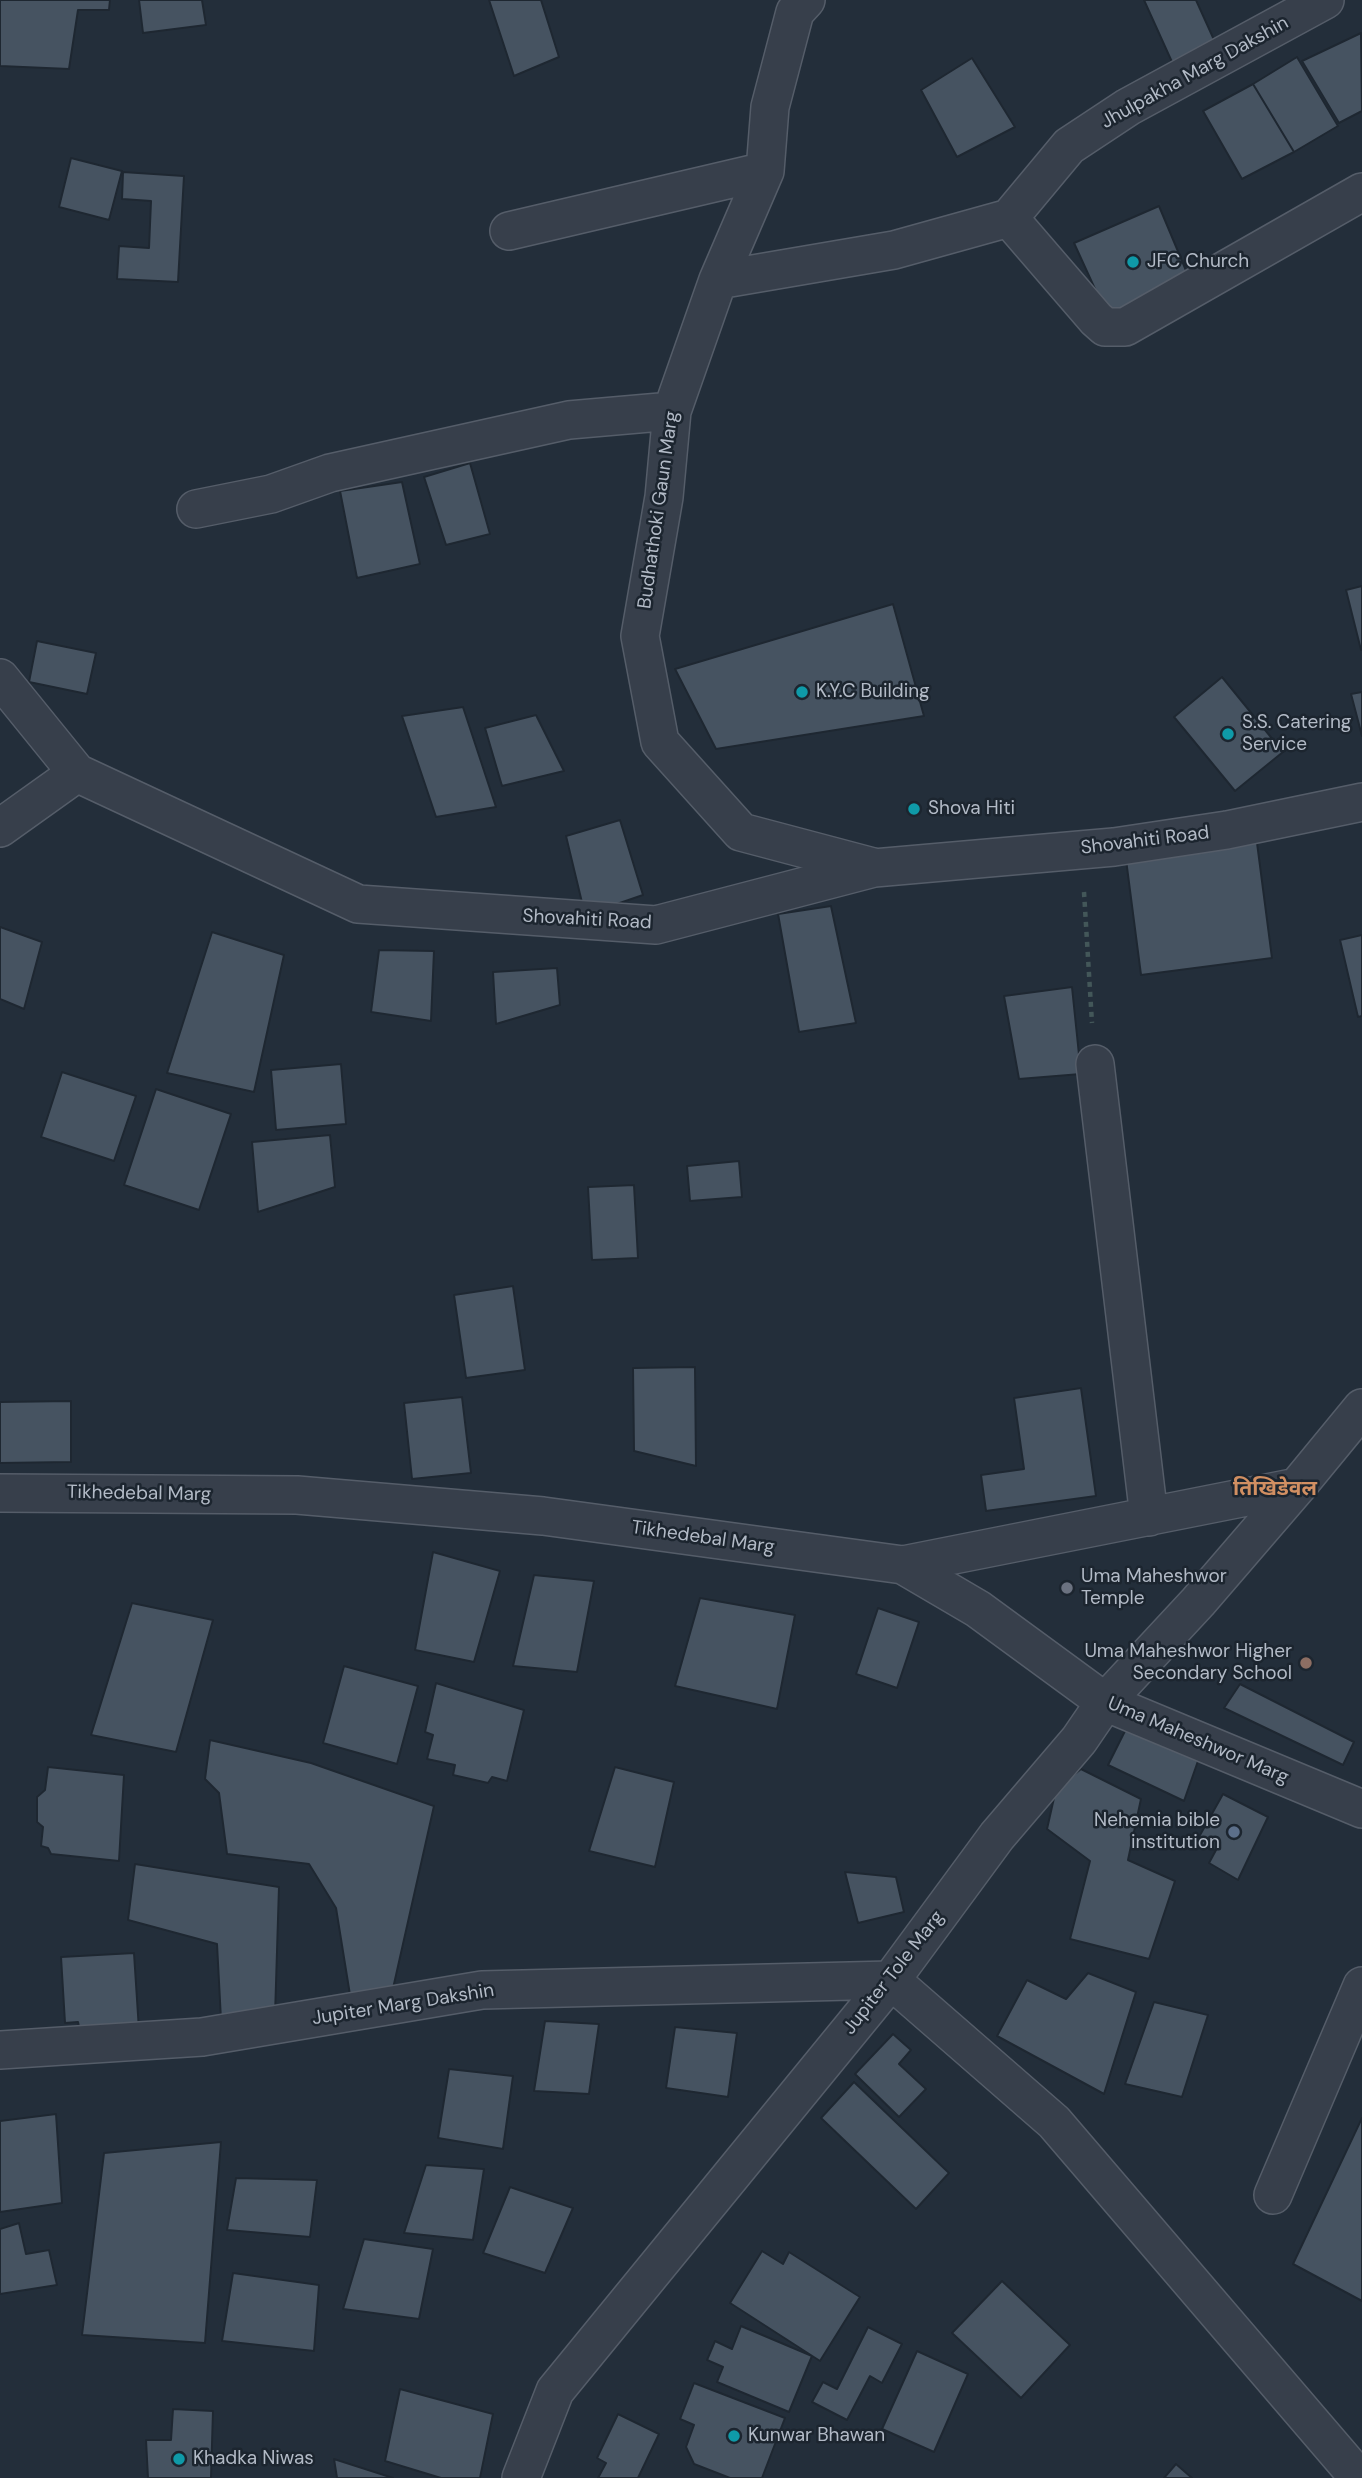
<!DOCTYPE html>
<html>
<head>
<meta charset="utf-8">
<style>
  body { margin:0 }
  canvas { display:block; background:#232e3a }
</style>
</head>
<body>
<canvas width="1362" height="2478"></canvas>
<script>
const g = document.querySelector('canvas').getContext('2d');
g.lineJoin = 'round';
function paint(path, color) {
  g.fillStyle = color;
  g.fill(path, 'evenodd');
}
function poly(rows) {
  const path = new Path2D();
  for (const r of rows) {
    path.moveTo(r[0], r[1]);
    for (let i = 2; i < r.length; i += 2) path.lineTo(r[i], r[i + 1]);
  }
  return path;
}
function strokePath(path, color, width, dash) {
  g.strokeStyle = color;
  g.lineWidth = width;
  g.lineCap = dash ? 'butt' : 'round';
  g.setLineDash(dash || []);
  g.stroke(path);
}
function label(font, color, halo, rows, align = 'center') {
  g.font = font + ' "DM Sans","Noto Sans Devanagari",sans-serif';
  g.lineWidth = 5;
  g.setLineDash([]);
  g.textBaseline = 'middle';
  g.strokeStyle = halo;
  g.fillStyle = color;
  for (const [text, x, y, turn = 0] of rows) {
    g.save();
    g.translate(x, y);
    g.rotate((+turn || 0) * Math.PI / 180);
    g.textAlign = isNaN(turn) ? turn : align;
    if (halo) g.strokeText(text, 0, 0);
    g.fillText(text, 0, 0);
    g.restore();
  }
}
const building = poly([
  [0,0,110,0,109,10,78,10,69,69,0,66,0,0],
  [139,0,202,0,206,25,143,33,139,0],
  [489,0,541,0,559,57,514,76,489,0],
  [1144,0,1196,0,1215,42,1172,62,1144,0],
  [1361,33,1362,111,1339,123,1302,61,1361,33],
  [1297,57,1338,126,1294,152,1253,84,1297,57],
  [972,58,1015,127,957,157,921,90,972,58],
  [1253,84,1294,152,1242,179,1203,111,1253,84],
  [71,158,122,171,109,220,59,207,71,158],
  [123,172,184,176,178,282,117,279,119,246,149,248,151,201,122,199,123,172],
  [1159,206,1190,280,1111,324,1074,243,1159,206],
  [470,463,490,534,446,545,424,477,470,463],
  [402,482,420,564,357,578,340,491,402,482],
  [1362,586,1362,650,1361,650,1346,590,1362,586],
  [893,604,924,716,716,749,675,669,893,604],
  [37,641,96,653,87,694,29,682,37,641],
  [1222,677,1283,752,1235,791,1174,717,1222,677],
  [1362,692,1362,736,1351,694,1362,692],
  [463,707,496,807,436,817,402,716,463,707],
  [536,715,564,771,502,786,485,728,536,715],
  [620,820,643,895,585,915,566,836,620,820],
  [1256,835,1272,958,1141,975,1125,852,1256,835],
  [831,906,856,1023,799,1032,778,914,831,906],
  [0,927,42,942,24,1009,0,999,0,927],
  [212,932,284,955,254,1092,167,1073,212,932],
  [1362,935,1362,1016,1358,1017,1340,940,1362,935],
  [379,950,434,951,431,1021,371,1012,379,950],
  [557,968,560,1005,496,1024,493,972,557,968],
  [1072,987,1081,1074,1019,1079,1004,996,1072,987],
  [341,1064,346,1124,276,1130,271,1070,341,1064],
  [62,1072,136,1096,114,1161,41,1137,62,1072],
  [156,1089,231,1114,199,1210,124,1185,156,1089],
  [330,1135,335,1187,258,1212,252,1142,330,1135],
  [739,1161,742,1197,690,1201,687,1166,739,1161],
  [634,1185,638,1258,592,1260,588,1187,634,1185],
  [513,1286,525,1370,466,1378,454,1295,513,1286],
  [695,1367,696,1466,634,1451,633,1368,695,1367],
  [1081,1388,1096,1496,986,1511,981,1475,1024,1469,1014,1398,1081,1388],
  [462,1397,471,1473,412,1479,404,1403,462,1397],
  [71,1401,71,1462,0,1463,0,1402,71,1401],
  [433,1552,500,1571,474,1662,415,1650,433,1552],
  [534,1575,594,1581,577,1672,513,1666,534,1575],
  [700,1598,795,1615,777,1709,675,1686,700,1598],
  [132,1603,213,1620,176,1752,91,1735,132,1603],
  [878,1608,919,1622,897,1688,856,1674,878,1608],
  [344,1666,418,1686,397,1764,323,1743,344,1666],
  [436,1683,524,1710,507,1781,492,1777,488,1783,453,1775,455,1765,427,1759,433,1735,425,1732,436,1683],
  [1240,1684,1354,1742,1343,1765,1224,1708,1240,1684],
  [1128,1725,1198,1761,1184,1801,1108,1765,1128,1725],
  [210,1740,311,1763,434,1806,392,1993,350,1995,336,1908,309,1864,227,1854,219,1793,205,1779,210,1740],
  [48,1767,124,1775,119,1861,51,1854,48,1848,41,1846,43,1827,37,1822,37,1797,45,1790,48,1767],
  [615,1767,674,1782,655,1867,589,1851,615,1767],
  [1081,1769,1141,1799,1128,1860,1175,1881,1149,1959,1070,1939,1090,1861,1047,1829,1056,1789,1081,1769],
  [1223,1794,1268,1817,1238,1880,1209,1863,1216,1850,1195,1844,1223,1794],
  [135,1864,279,1887,275,2016,221,2020,217,1944,128,1920,135,1864],
  [845,1872,896,1877,904,1912,858,1923,845,1872],
  [134,1953,139,2030,81,2037,78,2022,65,2023,61,1957,134,1953],
  [1088,1973,1136,1992,1104,2094,997,2036,1027,1980,1066,1999,1088,1973],
  [1154,2002,1208,2015,1182,2097,1125,2084,1154,2002],
  [545,2021,599,2024,589,2094,534,2091,545,2021],
  [675,2027,737,2033,728,2097,666,2088,675,2027],
  [893,2034,911,2050,899,2064,926,2089,899,2117,855,2074,893,2034],
  [449,2069,513,2076,503,2149,438,2138,449,2069],
  [854,2082,949,2173,916,2209,821,2118,854,2082],
  [56,2114,62,2203,0,2212,0,2121,56,2114],
  [1362,2118,1362,2301,1293,2264,1362,2118],
  [221,2142,205,2343,82,2335,104,2153,221,2142],
  [426,2165,484,2169,473,2240,404,2233,426,2165],
  [236,2178,317,2180,310,2237,227,2230,236,2178],
  [510,2187,573,2208,545,2273,483,2253,510,2187],
  [19,2223,26,2254,49,2250,57,2285,0,2294,0,2229,19,2223],
  [364,2239,433,2249,419,2319,343,2309,364,2239],
  [762,2251,783,2264,789,2252,860,2297,820,2361,730,2303,762,2251],
  [233,2273,319,2285,314,2351,222,2341,233,2273],
  [1002,2281,1070,2345,1021,2398,952,2333,1002,2281],
  [741,2326,812,2356,789,2412,717,2382,723,2367,707,2360,715,2341,732,2349,741,2326],
  [868,2327,902,2344,882,2383,870,2376,847,2420,812,2402,823,2382,837,2389,868,2327],
  [917,2351,968,2374,934,2452,882,2429,917,2351],
  [694,2383,785,2418,762,2478,730,2478,694,2464,686,2447,694,2425,680,2419,694,2383],
  [400,2389,493,2414,480,2478,441,2478,385,2461,400,2389],
  [173,2409,213,2411,211,2478,148,2478,146,2440,171,2440,173,2409],
  [618,2414,659,2434,638,2478,598,2478,606,2463,597,2458,618,2414],
  [334,2459,393,2478,337,2478,334,2459],
  [1176,2464,1192,2478,1164,2478,1176,2464]
]);
paint(building, '#465361');
strokePath(building, '#1e2731', 2);
const minor = poly([
  [806,0,795,12,770,107,765,171,718,280,672,411,664,497,640,636,660,742,741,832,873,867],
  [1009,218,1096,319,1105,327,1125,327,1362,192],
  [509,231,765,171],
  [718,280,894,250,1009,218,1069,146,1128,107,1325,0],
  [196,509,271,494,330,473,569,420,672,411],
  [0,678,77,773,358,904,656,925,874,868,1114,847,1227,830,1362,802],
  [0,828,77,773],
  [1095,1064,1149,1517],
  [0,1493,297,1495,543,1516,903,1565,1297,1487,1362,1408],
  [903,1565,978,1609,1105,1702,1362,1809],
  [0,2050,202,2037,482,1990,891,1980,1054,2122,1359,2478],
  [1273,2195,1362,1986],
  [521,2478,555,2391,891,1980,997,1836,1079,1740,1105,1702,1198,1602,1297,1487]
]);
strokePath(minor, '#555d69', 40);
strokePath(poly([
  [1084,892,1092,1023]
]), '#435759', 4.5, [5, 5]);
strokePath(minor, '#373f4b', 37);
for (const [x, y, r, color] of [
  [1133,262,7,"#0f9aa8"],
  [802,692,7,"#0f9aa8"],
  [1228,734,7,"#0f9aa8"],
  [914,809,7,"#0f9aa8"],
  [1067,1588,7,"#6b7280"],
  [1306,1663,7,"#8d6e63"],
  [1234,1832,7,"#5c6f8a"],
  [734,2436,7,"#0f9aa8"],
  [179,2459,7,"#0f9aa8"]
]) {
  const dot = new Path2D();
  dot.arc(x, y, r, 0, 2 * Math.PI);
  g.fillStyle = color;
  g.fill(dot);
  strokePath(dot, '#1c252f', 2.5);
}
label('19px', '#b2bac6', '#1c252f', [
  ["Jhulpakha Marg Dakshin",1195,73,-29],
  ["Budhathoki Gaun Marg",659,510,-82],
  ["Shovahiti Road",1145,841,-7],
  ["Shovahiti Road",587,920,3],
  ["Tikhedebal Marg",139,1494,1],
  ["Tikhedebal Marg",703,1538,8],
  ["Uma Maheshwor Marg",1198,1741,23],
  ["Jupiter Tole Marg",894,1973,-52],
  ["Jupiter Marg Dakshin",403,2005,-9]
]);
label('19px', '#b2bac6', '#1c252f', [
  ["JFC Church",1147,262],
  ["K.Y.C Building",816,692],
  ["S.S. Catering",1242,723],
  ["Service",1242,745],
  ["Shova Hiti",928,809],
  ["Uma Maheshwor",1081,1577],
  ["Temple",1081,1599],
  ["Uma Maheshwor Higher",1292,1652,"right"],
  ["Secondary School",1292,1674,"right"],
  ["Nehemia bible",1220,1821,"right"],
  ["institution",1220,1843,"right"],
  ["Kunwar Bhawan",748,2436],
  ["Khadka Niwas",193,2459]
], 'left');
label('bold 21px', '#d18f62', '#1c252f', [
  ["तिखिडेवल",1275,1489]
]);
</script>
</body>
</html>
